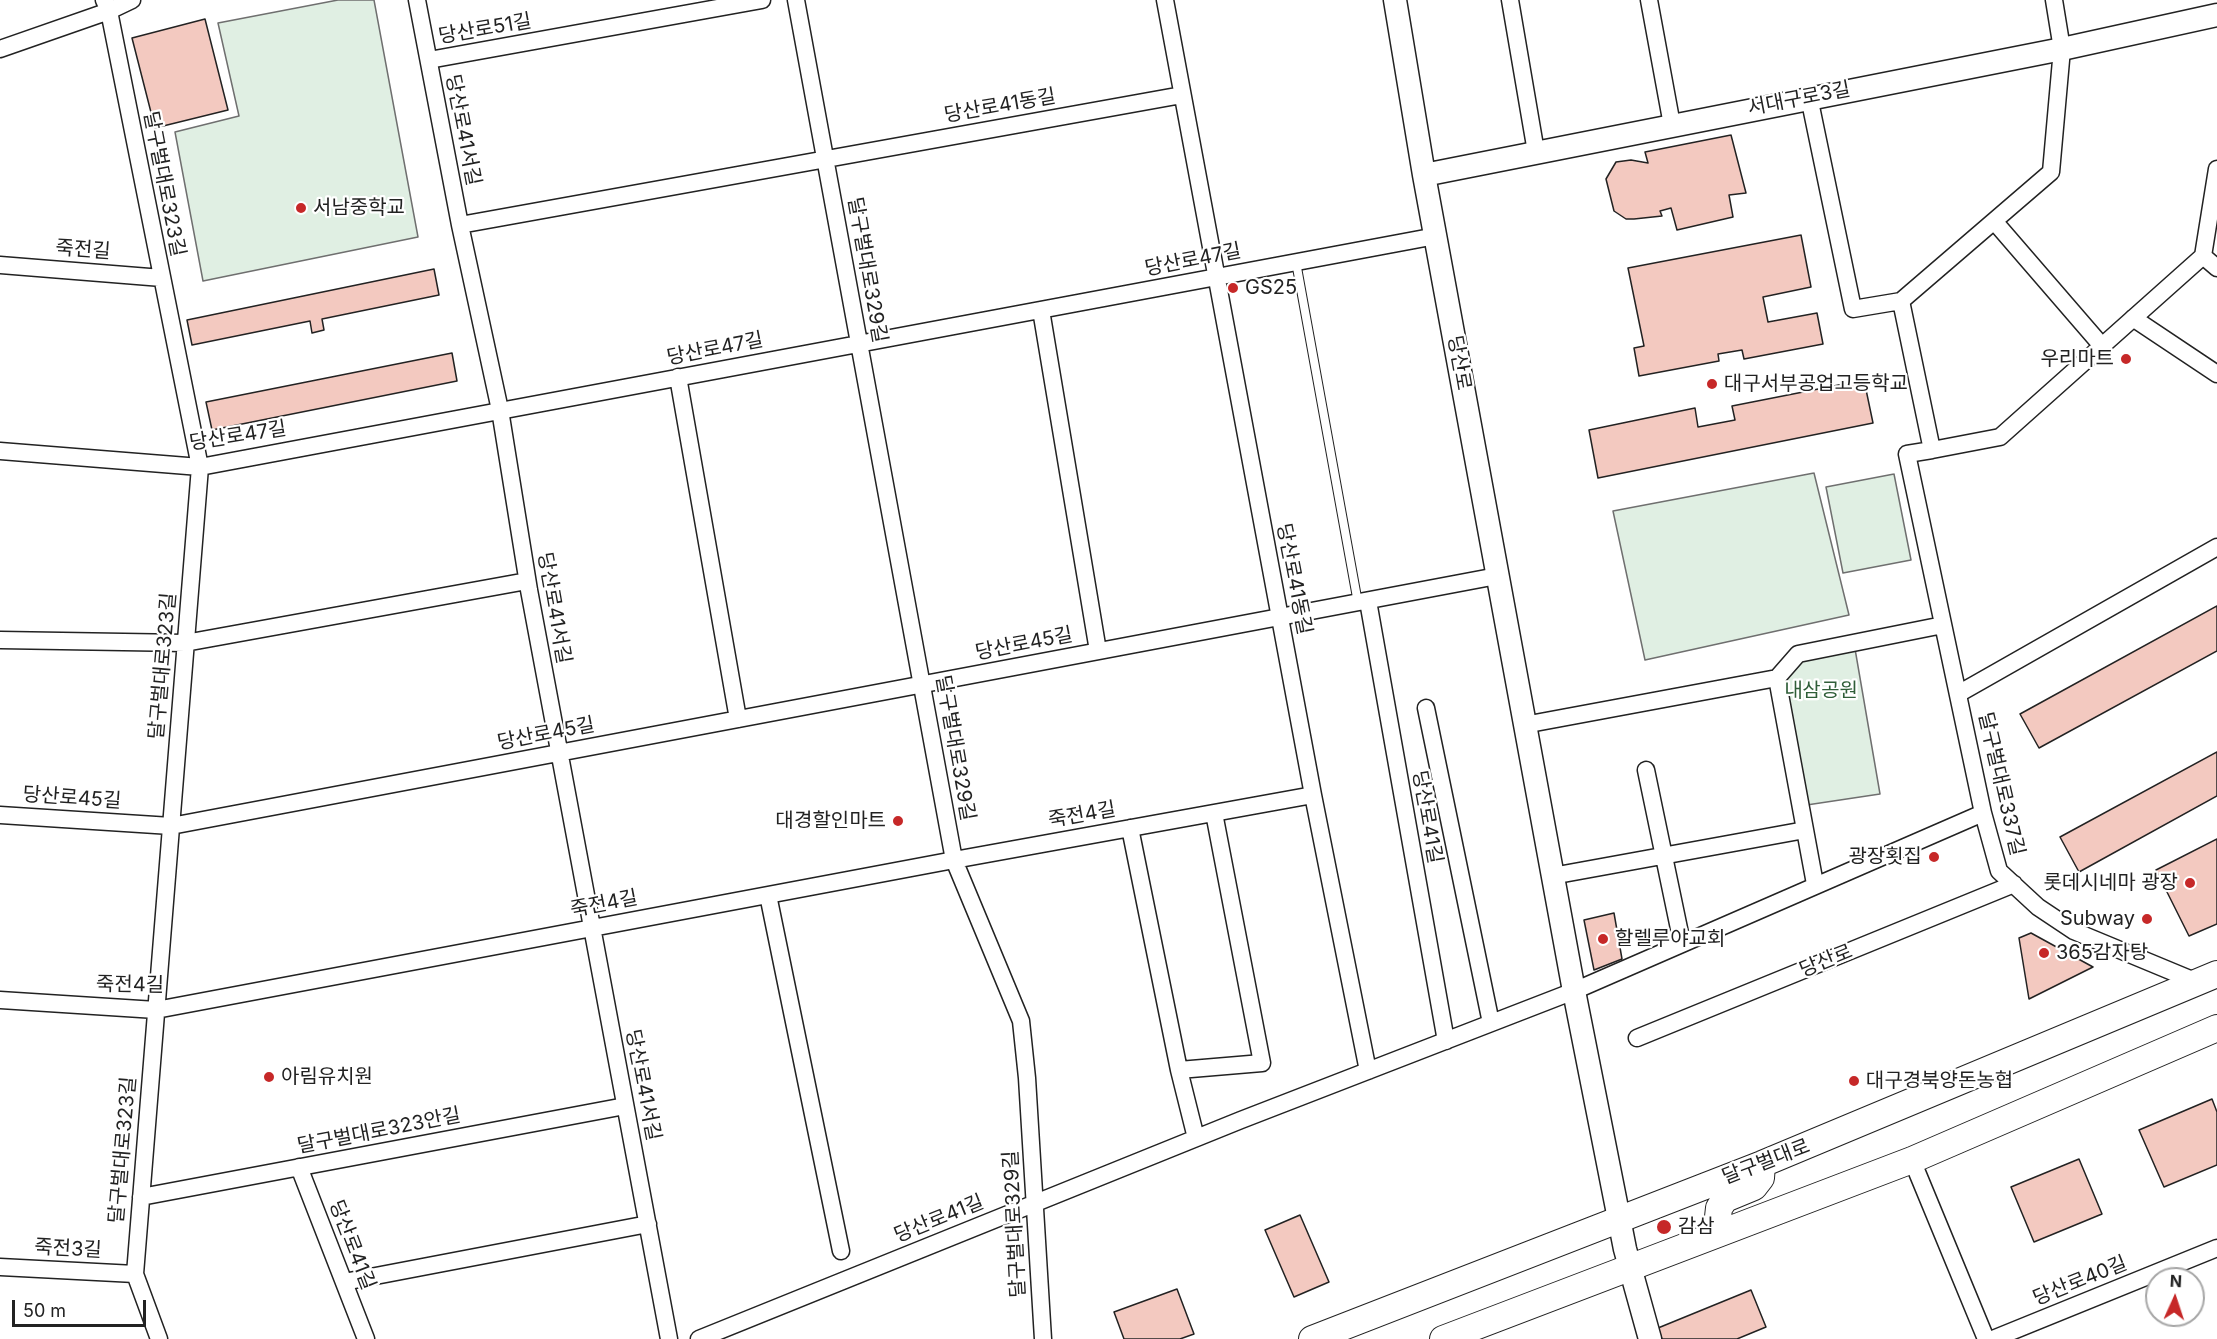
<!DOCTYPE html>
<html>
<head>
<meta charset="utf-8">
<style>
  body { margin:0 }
  #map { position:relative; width:2217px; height:1339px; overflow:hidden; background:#fff; font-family:Inter,sans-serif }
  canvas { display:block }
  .north { position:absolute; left:2145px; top:1267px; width:60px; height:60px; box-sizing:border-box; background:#fff; border:2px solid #a7a7a7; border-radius:50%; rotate:3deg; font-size:16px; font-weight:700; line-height:24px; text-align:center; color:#222 }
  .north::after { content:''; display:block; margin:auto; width:21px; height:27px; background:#c62828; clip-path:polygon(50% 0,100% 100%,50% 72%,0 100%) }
  .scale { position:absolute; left:12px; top:1300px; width:134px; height:27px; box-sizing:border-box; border:3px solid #222; border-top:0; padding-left:8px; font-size:18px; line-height:21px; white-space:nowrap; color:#222; -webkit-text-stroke:4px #fff; paint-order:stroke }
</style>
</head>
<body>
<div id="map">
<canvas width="2217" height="1339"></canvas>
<div class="north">N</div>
<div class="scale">50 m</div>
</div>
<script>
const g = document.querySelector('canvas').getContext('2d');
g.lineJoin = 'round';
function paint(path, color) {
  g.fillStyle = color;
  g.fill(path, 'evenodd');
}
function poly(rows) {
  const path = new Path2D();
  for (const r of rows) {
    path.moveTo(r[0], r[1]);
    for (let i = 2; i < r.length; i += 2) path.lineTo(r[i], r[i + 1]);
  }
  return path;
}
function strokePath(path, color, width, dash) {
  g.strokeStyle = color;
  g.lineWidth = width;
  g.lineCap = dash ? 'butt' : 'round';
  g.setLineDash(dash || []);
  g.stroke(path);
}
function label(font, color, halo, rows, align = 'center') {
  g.font = font + ' Inter,"Noto Sans KR",sans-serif';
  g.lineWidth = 4.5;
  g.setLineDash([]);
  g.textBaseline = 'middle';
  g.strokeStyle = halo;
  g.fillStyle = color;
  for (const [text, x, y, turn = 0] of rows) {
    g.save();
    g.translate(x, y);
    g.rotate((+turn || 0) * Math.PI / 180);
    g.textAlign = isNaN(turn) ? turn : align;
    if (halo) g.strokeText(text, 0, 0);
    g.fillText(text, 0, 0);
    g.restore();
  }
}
const green = poly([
  [338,0,374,0,418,237,203,281,175,132,239,116,218,23,338,0],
  [1814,473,1849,615,1645,660,1613,511,1814,473],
  [1894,474,1911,560,1843,573,1826,487,1894,474],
  [1854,643,1880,794,1800,806,1777,678,1798,654,1854,643]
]);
paint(green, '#e0efe3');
strokePath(green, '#6f6f6f', 1.5);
const building = poly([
  [205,19,228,110,155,128,132,38,205,19],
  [1731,135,1746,193,1729,195,1733,217,1677,230,1671,208,1660,211,1662,216,1634,219,1626,219,1614,211,1606,179,1616,162,1631,160,1648,163,1645,152,1731,135],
  [1801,235,1811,287,1763,297,1768,322,1817,313,1823,344,1744,359,1742,350,1718,354,1719,361,1639,376,1634,348,1644,346,1628,268,1801,235],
  [434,269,439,295,322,319,324,330,312,333,310,321,192,345,187,320,434,269],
  [452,353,457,381,212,430,206,402,452,353],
  [1864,380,1873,423,1598,478,1589,430,1695,408,1698,427,1735,420,1732,406,1864,380],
  [2217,606,2217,651,2039,748,2020,714,2217,606],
  [2217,752,2217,796,2079,872,2060,837,2217,752],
  [2217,839,2217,924,2189,936,2156,870,2217,839],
  [1614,913,1622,959,1594,970,1584,920,1614,913],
  [2031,933,2093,967,2029,999,2019,938,2031,933],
  [2212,1099,2217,1112,2217,1165,2164,1187,2139,1130,2212,1099],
  [2079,1159,2102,1214,2034,1242,2011,1187,2079,1159],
  [1300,1215,1329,1282,1294,1297,1265,1230,1300,1215],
  [1177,1289,1194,1334,1180,1339,1124,1339,1114,1312,1177,1289],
  [1751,1290,1766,1327,1737,1339,1662,1339,1658,1328,1751,1290]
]);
paint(building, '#f3c9c0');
strokePath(building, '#222', 1.5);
const lane = poly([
  [1296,262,1358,603]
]);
const street = poly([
  [104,0,109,11,200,467,135,1274,159,1339],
  [417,0,460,225,500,410,529,590,669,1339],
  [796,0,954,860,1021,1021,1027,1078,1043,1339],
  [1165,0,1313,795,1368,1071],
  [1510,0,1536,152],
  [1649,0,1672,125],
  [0,49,109,11,132,0],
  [429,60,762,0],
  [1809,97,1853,309,1901,301],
  [1994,221,2102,346],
  [460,225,1182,95],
  [2203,256,2217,268],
  [0,265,162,278],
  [1901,301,1932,450,1907,454,1983,813,1999,871,2038,907,2074,931,2197,982],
  [1901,301,2051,172,2062,49,2054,0],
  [1041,310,1098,651],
  [2133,318,2217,374],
  [678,377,738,719],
  [1932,450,2000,437,2203,256,2217,169],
  [0,451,200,467,1436,236],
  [1368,601,1446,1041],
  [0,640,185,643,527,581],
  [1777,678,1815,884],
  [1958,694,2217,547],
  [1426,708,1491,1023],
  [1524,725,1777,678,1798,654,1943,625],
  [1646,770,1682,943],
  [0,815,171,826,1497,576],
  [1130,828,1179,1070,1196,1138],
  [1552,876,1805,830],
  [768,895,841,1251],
  [0,1000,156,1010,954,860,1313,795],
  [1637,1038,2014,884],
  [1179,1070,1262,1063,1214,813],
  [1912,1160,1986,1339],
  [299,1167,366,1339],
  [141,1197,625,1106],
  [0,1267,135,1274],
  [344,1282,648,1224],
  [699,1339,1241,1120,1574,991,1983,813],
  [1993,1339,2217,1248]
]);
const secondary = poly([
  [1395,0,1424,175,1574,991,1625,1249,1650,1339],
  [1424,175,2062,49,2217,15]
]);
const primary = poly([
  [1724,1230,1718,1217,1719,1208,1725,1199,1754,1187,1761,1178,1762,1164],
  [1312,1339,1762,1164,2217,974],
  [1443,1339,1912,1160,2217,1028]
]);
strokePath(lane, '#222', 10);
strokePath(street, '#222', 19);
strokePath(secondary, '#222', 25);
strokePath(primary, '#222', 28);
strokePath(lane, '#fff', 8);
strokePath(street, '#fff', 16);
strokePath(secondary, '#fff', 22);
strokePath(primary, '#fff', 26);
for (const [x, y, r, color] of [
  [301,208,6,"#c62828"],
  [1233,288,6,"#c62828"],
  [2126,359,6,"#c62828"],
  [1712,384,6,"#c62828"],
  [898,821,6,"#c62828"],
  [1934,857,6,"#c62828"],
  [2190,883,6,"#c62828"],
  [2147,919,6,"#c62828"],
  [1603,939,6,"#c62828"],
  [2044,953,6,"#c62828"],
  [269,1077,6,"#c62828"],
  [1854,1081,6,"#c62828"],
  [1664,1227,8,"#c62828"]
]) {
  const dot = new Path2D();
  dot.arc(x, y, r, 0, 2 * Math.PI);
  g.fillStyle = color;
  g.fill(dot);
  strokePath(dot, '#fff', 2);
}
label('20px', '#222', '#fff', [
  ["당산로51길",485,29,-10],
  ["서대구로3길",1799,99,-11],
  ["당산로41동길",1000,106,-10],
  ["당산로41서길",463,130,79],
  ["달구벌대로323길",164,184,79],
  ["죽전길",83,250,4],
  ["당산로47길",1193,260,-11],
  ["달구벌대로329길",867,270,80],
  ["당산로47길",715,349,-11],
  ["당산로",1459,363,80],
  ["당산로47길",238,436,-9],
  ["당산로41동길",1294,579,79],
  ["당산로41서길",554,608,80],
  ["당산로45길",1024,644,-11],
  ["달구벌대로323길",163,666,-85],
  ["당산로45길",546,734,-11],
  ["달구벌대로329길",955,748,80],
  ["달구벌대로337길",2001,784,77],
  ["당산로45길",72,798,4],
  ["죽전4길",1082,815,-10],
  ["당산로41길",1427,817,80],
  ["죽전4길",604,904,-11],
  ["당산로",1826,961,-22],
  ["죽전4길",130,985,1],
  ["당산로41서길",643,1085,79],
  ["달구벌대로323안길",379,1131,-11],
  ["달구벌대로323길",123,1150,-85],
  ["달구벌대로",1766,1162,-21],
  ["당산로41길",939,1219,-22],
  ["달구벌대로329길",1015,1224,-93],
  ["당산로41길",352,1245,69],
  ["죽전3길",68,1249,3],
  ["당산로40길",2080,1281,-22]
]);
label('20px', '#222', '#fff', [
  ["서남중학교",313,208],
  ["GS25",1245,288],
  ["우리마트",2114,359,"right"],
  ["대구서부공업고등학교",1724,384],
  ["대경할인마트",886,821,"right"],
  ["광장횟집",1922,857,"right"],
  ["롯데시네마 광장",2178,883,"right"],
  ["Subway",2135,919,"right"],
  ["할렐루야교회",1615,939],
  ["365감자탕",2056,953],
  ["아림유치원",281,1077],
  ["대구경북양돈농협",1866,1081],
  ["감삼",1678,1227]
], 'left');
label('20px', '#2f5e38', '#fff', [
  ["내삼공원",1821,691]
]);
</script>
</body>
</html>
